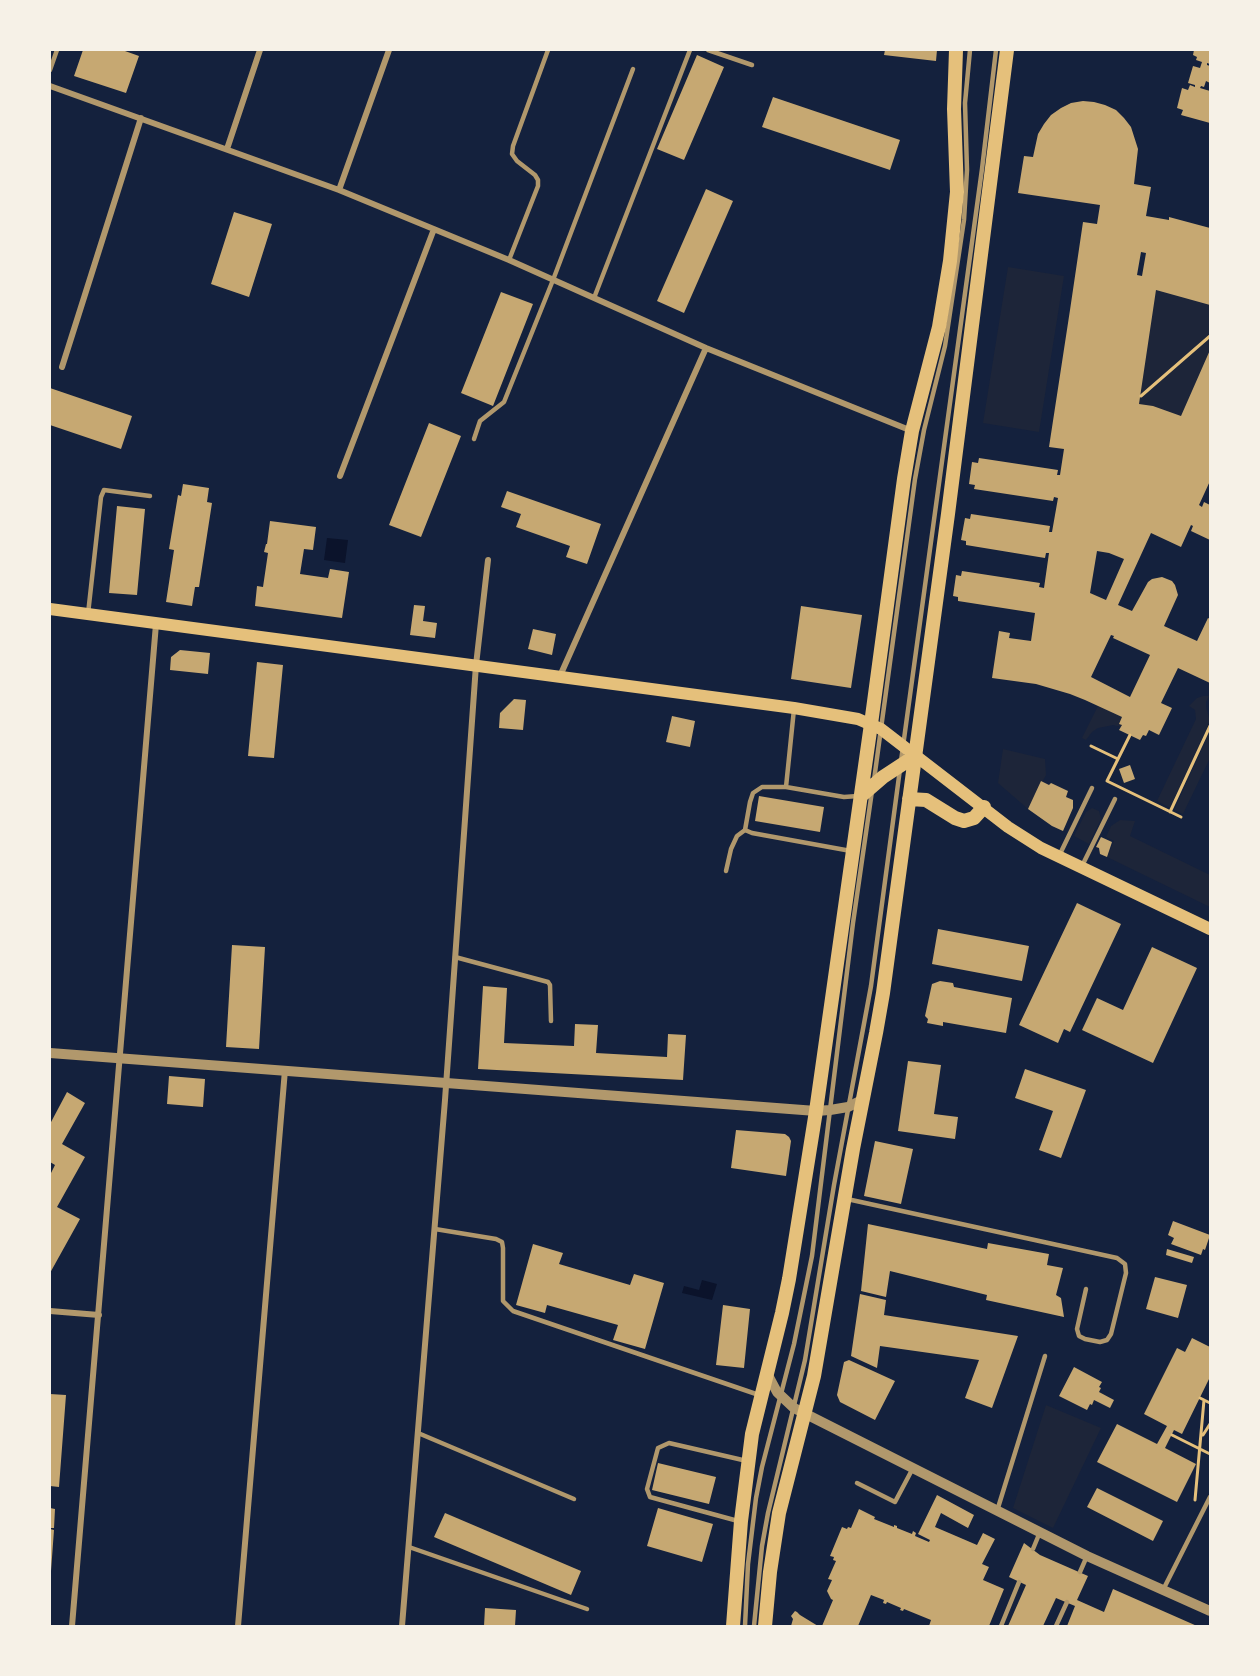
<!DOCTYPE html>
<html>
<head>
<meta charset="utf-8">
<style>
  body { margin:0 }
  #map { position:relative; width:1260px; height:1676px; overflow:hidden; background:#14213d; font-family:"Asap Condensed",sans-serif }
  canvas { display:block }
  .frame { position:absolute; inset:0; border:51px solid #f6f1e7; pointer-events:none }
</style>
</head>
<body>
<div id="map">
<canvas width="1260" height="1676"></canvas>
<div class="frame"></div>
</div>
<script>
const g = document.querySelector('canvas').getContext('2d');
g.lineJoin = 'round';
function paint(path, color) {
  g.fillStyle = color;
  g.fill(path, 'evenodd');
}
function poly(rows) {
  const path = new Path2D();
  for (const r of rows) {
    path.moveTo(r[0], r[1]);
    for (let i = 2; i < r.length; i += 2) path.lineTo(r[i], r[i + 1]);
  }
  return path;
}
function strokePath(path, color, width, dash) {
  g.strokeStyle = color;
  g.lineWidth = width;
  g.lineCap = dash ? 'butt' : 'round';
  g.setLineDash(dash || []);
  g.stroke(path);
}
paint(poly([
  [1008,267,1064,276,1039,432,983,423],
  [1156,290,1210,305,1210,350,1181,416,1153,406,1139,404],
  [1203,696,1209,696,1206,702,1206,707,1210,721,1170,808,1157,801,1196,719,1195,710,1189,706,1197,698],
  [1098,706,1122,717,1122,725,1121,727,1113,725,1098,728,1092,732,1086,740,1082,738],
  [1210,731,1210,758,1183,814,1174,810],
  [1003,749,1045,759,1046,775,1028,809,998,783],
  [1092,808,1099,811,1101,819,1089,844,1074,836,1086,812],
  [1120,820,1135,821,1130,836,1210,875,1210,907,1107,857,1114,841,1106,837,1111,826],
  [1046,1405,1101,1428,1053,1528,1013,1508]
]), '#1d2539');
paint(poly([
  [327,538,348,540,345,563,324,560],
  [702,1280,717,1284,712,1300,682,1293,684,1286,699,1290]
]), '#0b132b');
paint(poly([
  [83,50,126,50,125,51,139,56,126,93,74,76],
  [885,50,937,50,936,61,884,55],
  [1194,50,1210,50,1210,64,1207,63,1207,65,1210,66,1210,83,1206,81,1204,87,1201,86,1200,88,1210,91,1210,123,1181,115,1183,110,1177,108,1182,88,1188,90,1190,85,1195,87,1195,85,1188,83,1193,66,1200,68,1202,62,1196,60,1197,57,1193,55],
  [697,55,724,67,684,160,657,149],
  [773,97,900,140,890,170,762,127],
  [1083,101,1094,102,1105,105,1116,110,1124,118,1131,127,1138,149,1134,184,1151,187,1146,216,1169,220,1169,217,1210,228,1210,305,1156,290,1139,404,1153,406,1181,416,1210,350,1210,481,1199,505,1202,507,1204,502,1210,505,1210,540,1191,531,1193,526,1191,525,1181,547,1151,533,1118,605,1132,611,1148,582,1152,579,1162,577,1172,581,1175,585,1178,595,1164,626,1197,641,1208,618,1210,619,1210,683,1178,668,1161,703,1172,708,1159,735,1149,730,1146,736,1143,735,1140,740,1119,730,1122,725,1119,724,1122,717,1085,700,1070,694,1036,684,992,678,999,631,1010,633,1009,638,1031,641,1035,613,958,601,958,597,953,596,956,575,961,576,962,571,1040,583,1039,587,1044,588,1049,553,1046,553,1045,558,966,545,966,541,961,540,965,518,970,519,971,514,1050,526,1049,532,1052,532,1058,498,1054,497,1053,501,974,489,975,485,969,484,972,462,978,463,979,458,1058,470,1057,475,1060,475,1064,449,1049,447,1070,310,1083,222,1097,224,1100,205,1018,193,1024,156,1033,157,1038,134,1044,124,1051,115,1061,108,1071,103],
  [1141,252,1146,253,1142,276,1137,275],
  [1097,551,1109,553,1124,559,1106,600,1090,593],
  [1111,635,1114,636,1113,638,1150,655,1130,697,1091,677],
  [706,189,733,201,684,313,657,301],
  [234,212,272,224,249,297,211,284],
  [501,292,533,304,493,406,461,393],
  [50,388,132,416,121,449,50,425],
  [429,423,461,436,421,537,389,525],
  [183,484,209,488,207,502,212,503,199,587,195,587,192,606,166,602,174,550,169,549,178,495,181,496],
  [507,491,601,524,587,564,566,557,570,546,516,527,521,514,501,507],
  [117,506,145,509,137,595,109,593],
  [270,521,316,527,313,550,304,549,300,574,328,578,330,569,349,572,342,618,255,606,257,586,263,587,268,553,264,552,266,544,267,544],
  [414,605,425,606,423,621,437,623,435,638,410,635],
  [801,606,862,615,851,688,791,679],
  [533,629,556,634,552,655,528,649],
  [180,650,210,653,208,674,170,670,171,657],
  [257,662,283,665,274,758,248,756],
  [514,699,526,700,523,730,499,728,500,713],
  [672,716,695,721,690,747,666,742],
  [1130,765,1135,779,1124,783,1119,769],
  [1041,781,1049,785,1051,783,1068,791,1066,797,1073,800,1073,808,1063,831,1052,826,1028,809],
  [759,796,824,807,820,832,755,821],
  [1101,837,1112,842,1107,857,1100,854,1099,848,1096,847],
  [1077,903,1121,924,1070,1032,1064,1029,1058,1043,1019,1025],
  [938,929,1029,946,1022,981,932,964],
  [232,945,265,947,259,1049,226,1047],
  [1152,947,1197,968,1153,1063,1082,1030,1097,998,1123,1010],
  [940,981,953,983,954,987,1012,998,1006,1033,943,1022,943,1026,927,1023,928,1019,925,1016,932,984],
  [483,986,507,988,504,1043,574,1046,575,1024,598,1025,596,1053,667,1057,668,1034,686,1035,683,1080,478,1069],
  [908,1061,941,1065,934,1114,958,1117,955,1139,898,1131],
  [1025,1069,1086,1090,1061,1158,1039,1150,1053,1111,1015,1098],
  [169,1076,205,1079,203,1107,167,1104],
  [67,1092,85,1103,62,1144,85,1157,57,1207,80,1219,50,1273,50,1175,55,1165,50,1162,50,1124],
  [736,1130,785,1134,789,1137,791,1141,786,1176,731,1168],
  [875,1141,913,1149,901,1204,864,1196],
  [1173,1221,1210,1235,1205,1250,1203,1249,1201,1255,1171,1244,1174,1238,1168,1235],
  [868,1224,987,1249,988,1243,1049,1254,1047,1265,1063,1268,1056,1295,1061,1298,1064,1317,986,1300,987,1295,890,1271,886,1297,861,1291],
  [533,1244,563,1253,559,1264,630,1285,634,1274,664,1283,645,1349,613,1340,618,1325,547,1305,545,1313,516,1305],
  [1167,1249,1194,1257,1192,1263,1166,1255],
  [1155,1277,1187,1285,1178,1318,1146,1309],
  [860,1294,886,1300,884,1315,1018,1336,992,1408,965,1398,979,1360,880,1346,877,1368,851,1356],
  [723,1305,750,1309,744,1368,716,1365],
  [1192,1338,1210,1347,1210,1377,1182,1434,1174,1430,1165,1448,1196,1464,1177,1502,1097,1462,1117,1424,1157,1444,1167,1426,1144,1414,1177,1348,1185,1352],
  [849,1360,895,1381,875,1420,840,1402,837,1395,844,1362],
  [1074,1367,1102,1382,1099,1387,1101,1388,1099,1392,1114,1400,1110,1408,1094,1400,1092,1405,1090,1404,1087,1410,1059,1396],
  [50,1394,66,1395,59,1487,50,1486],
  [658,1463,716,1477,709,1504,652,1490],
  [1097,1488,1163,1521,1153,1541,1087,1507],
  [937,1495,974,1515,968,1528,941,1513,935,1527,977,1545,983,1533,995,1539,982,1564,989,1567,983,1580,1004,1589,989,1626,929,1626,931,1620,904,1609,903,1611,900,1610,901,1608,887,1602,886,1604,883,1603,884,1600,871,1595,858,1626,822,1626,833,1600,831,1599,827,1591,832,1580,828,1579,836,1561,833,1560,834,1557,830,1556,842,1527,847,1529,848,1527,851,1528,859,1509,875,1517,874,1519,894,1527,894,1525,897,1526,897,1528,912,1534,913,1531,916,1533,915,1536,929,1542,930,1540,918,1534],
  [50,1508,55,1509,54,1528,50,1528],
  [658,1508,713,1524,702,1562,647,1546],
  [445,1513,581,1571,571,1595,434,1537],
  [50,1529,54,1530,51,1571,50,1571],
  [1024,1543,1040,1555,1088,1576,1077,1600,1104,1612,1113,1589,1197,1626,1067,1626,1075,1606,1056,1598,1043,1626,1008,1626,1026,1585,1009,1577],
  [485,1608,516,1610,515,1626,484,1626],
  [795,1611,797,1612,800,1615,818,1626,791,1626,793,1619,791,1616]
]), '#c6a872');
strokePath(poly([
  [1141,396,1210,336],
  [1130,735,1107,781,1181,817],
  [1091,746,1118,759],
  [1170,812,1210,726],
  [1200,1398,1210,1403],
  [1172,1435,1210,1454],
  [1203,1435,1210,1424],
  [1195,1500,1204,1400]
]), '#e5c07b', 3);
strokePath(poly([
  [708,50,752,65],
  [50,70,57,50],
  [509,260,538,186,538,180,535,175,517,161,512,154,513,146,548,50],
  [594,298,690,50],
  [474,439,480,421,504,402,553,280,633,69],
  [88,614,101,497,104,490,150,496],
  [901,761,982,169,996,50],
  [874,780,915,479,924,430,945,346,964,220,967,170,965,103,970,50],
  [786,787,794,709],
  [745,830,752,833,851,851],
  [1059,856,1092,788],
  [1082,866,1115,799],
  [726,871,731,849,737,836,745,830,750,802,753,793,762,787,786,787,844,797,858,796],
  [455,957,548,982,550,985,551,1021],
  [847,1199,1117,1258,1125,1264,1126,1273,1111,1334,1107,1340,1100,1342,1085,1339,1079,1336,1077,1329,1086,1289],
  [435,1229,496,1239,502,1242,503,1248,503,1301,513,1311,759,1395],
  [418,1433,574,1499],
  [857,1483,895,1502,913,1468],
  [997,1511,1045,1356],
  [738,1521,650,1497,647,1489,658,1448,669,1443,747,1461],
  [409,1547,587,1609],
  [1033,1549,1040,1532],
  [1080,1572,1087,1556],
  [1164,1588,1210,1497],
  [745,1626,748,1564,756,1498,762,1467,794,1344,812,1256,853,923,872,791],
  [754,1626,762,1546,768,1513,805,1360,834,1185,871,986,900,769],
  [1001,1626,1019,1582],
  [1056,1626,1067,1602]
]), '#b1986c', 4.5);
strokePath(poly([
  [50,86,339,190,509,260,706,348,912,431],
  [227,149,260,50],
  [339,190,389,50],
  [62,367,141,118],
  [340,476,434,229],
  [560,676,706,348],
  [50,1311,99,1315],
  [72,1626,156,624],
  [238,1626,285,1070],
  [402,1626,445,1100,476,665,488,560]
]), '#b1986c', 6);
strokePath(poly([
  [50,1053,816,1111,830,1110,848,1107,862,1100],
  [768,1371,769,1377,777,1392,794,1408,1087,1556,1210,1611]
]), '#b1986c', 10);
strokePath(poly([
  [50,609,794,708,858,719,881,729,1008,827,1041,848,1210,929]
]), '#e5c07b', 12);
strokePath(poly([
  [861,796,883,777,915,756],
  [909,799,926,800,955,818,964,821,974,818,984,807],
  [733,1626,741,1521,752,1434,782,1313,789,1279,816,1111,871,724,904,479,912,431,939,327,950,261,957,192,954,109,956,50],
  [765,1626,770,1572,779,1513,814,1376,853,1149,876,1033,883,993,948,514,1007,50]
]), '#e5c07b', 14);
</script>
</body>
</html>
